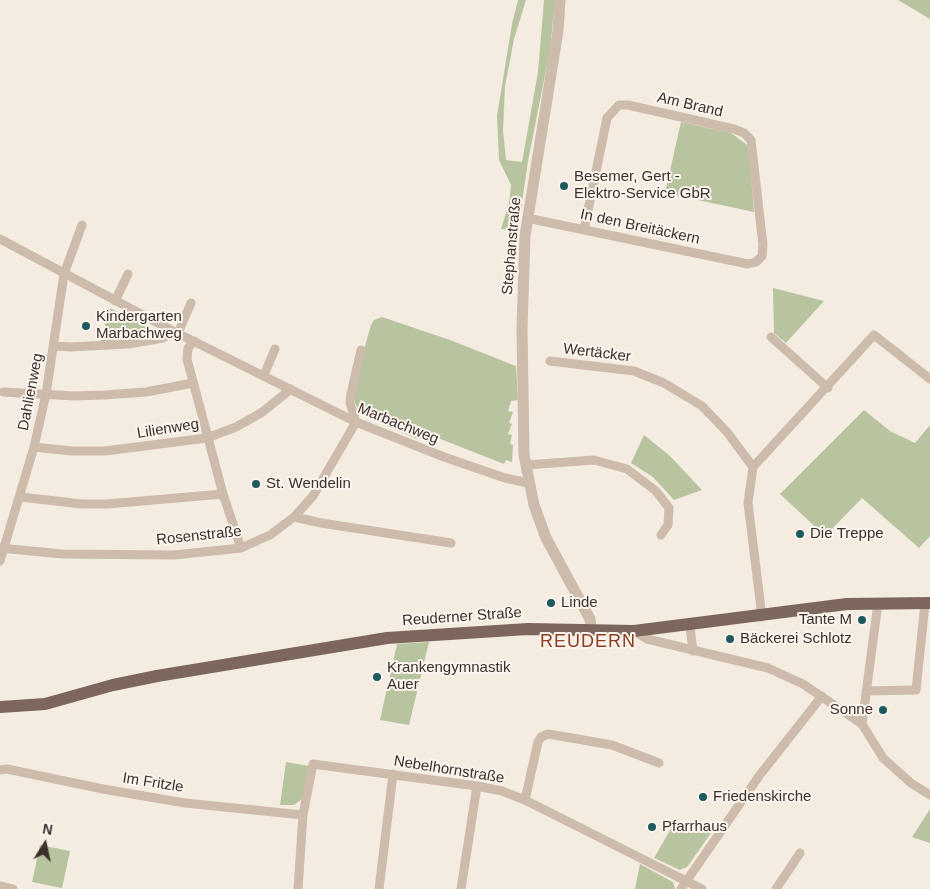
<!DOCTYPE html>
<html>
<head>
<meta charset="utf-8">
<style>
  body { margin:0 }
  #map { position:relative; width:930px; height:889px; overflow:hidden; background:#f4ebe1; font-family:Arial,sans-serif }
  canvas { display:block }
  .north { position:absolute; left:20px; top:819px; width:50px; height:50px; -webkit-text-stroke:4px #fbf5ee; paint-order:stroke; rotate:10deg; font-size:14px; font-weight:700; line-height:20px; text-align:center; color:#3b302b }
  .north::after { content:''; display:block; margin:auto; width:18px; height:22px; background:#3b302b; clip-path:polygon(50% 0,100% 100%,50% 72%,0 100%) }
</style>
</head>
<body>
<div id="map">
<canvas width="930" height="889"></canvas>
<div class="north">N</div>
</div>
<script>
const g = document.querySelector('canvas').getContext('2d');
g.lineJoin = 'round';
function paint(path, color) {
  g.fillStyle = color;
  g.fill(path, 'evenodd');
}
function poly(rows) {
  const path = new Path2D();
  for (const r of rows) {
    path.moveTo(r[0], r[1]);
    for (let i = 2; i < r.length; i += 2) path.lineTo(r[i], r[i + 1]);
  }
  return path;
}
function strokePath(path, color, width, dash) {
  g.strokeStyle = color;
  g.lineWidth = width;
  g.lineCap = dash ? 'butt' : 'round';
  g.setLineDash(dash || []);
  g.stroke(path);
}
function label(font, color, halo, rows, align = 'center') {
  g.font = font + ' Arial,sans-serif';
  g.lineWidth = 4;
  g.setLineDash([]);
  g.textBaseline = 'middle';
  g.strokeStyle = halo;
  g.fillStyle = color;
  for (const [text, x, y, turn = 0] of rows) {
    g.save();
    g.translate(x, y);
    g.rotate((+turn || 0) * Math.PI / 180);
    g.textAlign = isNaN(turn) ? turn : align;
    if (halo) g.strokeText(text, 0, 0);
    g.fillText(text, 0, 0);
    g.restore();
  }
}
paint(poly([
  [518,0,526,0,514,39,505,86,503,131,506,160,522,162,538,72,544,0,555,0,550,50,528,161,518,230,501,229,509,203,511,185,499,160,497,116,512,24],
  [898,0,930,0,930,19],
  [681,122,731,133,746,144,749,151,754,212,665,193],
  [773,288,824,301,786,343,774,333],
  [110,308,156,331,156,336,100,342],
  [382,317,450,340,516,366,518,400,511,401,508,411,513,412,509,423,512,424,508,434,512,435,510,444,513,445,512,462,506,460,504,464,430,435,428,437,419,434,417,439,360,414,355,403,355,393,362,357,371,325,374,320],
  [864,410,890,431,915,443,930,425,930,536,919,548,862,498,825,536,780,494],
  [644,435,670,456,702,490,674,500,653,477,631,463],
  [429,642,409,725,380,720,397,644],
  [286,762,309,766,302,799,294,805,280,805],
  [930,809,930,843,912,837],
  [676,820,692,827,694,824,711,833,687,867,680,870,654,858],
  [40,845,70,851,62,888,32,882],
  [640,864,673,882,675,889,635,889]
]), '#b8c4a0');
strokePath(poly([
  [527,218,748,264,756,262,762,256,763,245,751,140,744,133,734,129,628,105,619,105,607,118,584,230],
  [0,239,171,330,356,422,444,457,505,478,528,483],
  [115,301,128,274],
  [178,333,191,303],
  [771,337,828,388],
  [194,341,188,348,187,359,223,494,241,548],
  [54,346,70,347,128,344,163,338,168,335,171,330],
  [550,361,634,371,664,383,702,406,727,432,753,467],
  [264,375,275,349],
  [3,392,74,396,104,395,146,392,193,383],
  [34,447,72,451,105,451,207,438,236,427,261,413,291,389],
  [526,465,594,460,627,469,656,491,669,508,668,525,661,535],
  [21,497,82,504,107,504,223,494],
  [294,517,321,523,451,543],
  [0,548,62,554,174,555,241,548,270,535,294,517,313,496,356,422,350,403,351,394,361,350],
  [0,561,34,447,46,394,64,274,82,225],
  [762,617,748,503,753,467,874,335,930,379],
  [690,626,693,651],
  [634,631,647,639,768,668,803,684,862,724,883,758,911,783,930,795],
  [866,691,916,690,925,604],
  [862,724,878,603],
  [0,770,7,769,103,789,185,803,303,815],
  [525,800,538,742,541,737,548,734,612,745,659,763],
  [0,886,13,889],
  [298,889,303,815,313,764,477,786,502,791,525,800,702,889],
  [379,889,393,774],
  [461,889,477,786],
  [681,889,759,776,822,696],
  [776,889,800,853]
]), '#cdbbac', 9);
strokePath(poly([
  [560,0,558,31,525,236,522,329,524,455,534,505,546,538,590,619,591,630]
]), '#cdbbac', 11);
strokePath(poly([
  [0,707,45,704,113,685,157,676,387,638,528,629,634,631,847,604,930,603]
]), '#7d675c', 12);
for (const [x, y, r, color] of [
  [564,186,5,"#1f5a5e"],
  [86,326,5,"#1f5a5e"],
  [256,484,5,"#1f5a5e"],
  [800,534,5,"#1f5a5e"],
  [551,603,5,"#1f5a5e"],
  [862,620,5,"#1f5a5e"],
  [730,639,5,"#1f5a5e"],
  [377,677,5,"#1f5a5e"],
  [883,710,5,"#1f5a5e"],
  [703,797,5,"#1f5a5e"],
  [652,827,5,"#1f5a5e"]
]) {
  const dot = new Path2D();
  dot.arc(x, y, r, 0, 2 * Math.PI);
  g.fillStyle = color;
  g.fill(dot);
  strokePath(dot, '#fbf5ee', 2);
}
label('15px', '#3b302b', '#fbf5ee', [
  ["Am Brand",690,105,13],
  ["In den Breitäckern",640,227,12],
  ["Stephanstraße",512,246,-85],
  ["Wertäcker",597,353,7],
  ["Dahlienweg",31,392,-79],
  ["Marbachweg",398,424,22],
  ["Lilienweg",168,429,-9],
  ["Rosenstraße",199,536,-6],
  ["Reuderner Straße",462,617,-4],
  ["Nebelhornstraße",449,770,9],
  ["Im Fritzle",153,783,9]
]);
label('15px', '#3b302b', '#fbf5ee', [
  ["Besemer, Gert -",574,177],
  ["Elektro-Service GbR",574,194],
  ["Kindergarten",96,317],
  ["Marbachweg",96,334],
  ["St. Wendelin",266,484],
  ["Die Treppe",810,534],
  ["Linde",561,603],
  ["Tante M",852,620,"right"],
  ["Bäckerei Schlotz",740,639],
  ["Krankengymnastik",387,668],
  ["Auer",387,685],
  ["Sonne",873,710,"right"],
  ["Friedenskirche",713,797],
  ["Pfarrhaus",662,827]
], 'left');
g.letterSpacing = '1px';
label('18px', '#8c3b22', '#fbf5ee', [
  ["REUDERN",588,642]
]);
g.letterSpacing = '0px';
</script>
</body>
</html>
